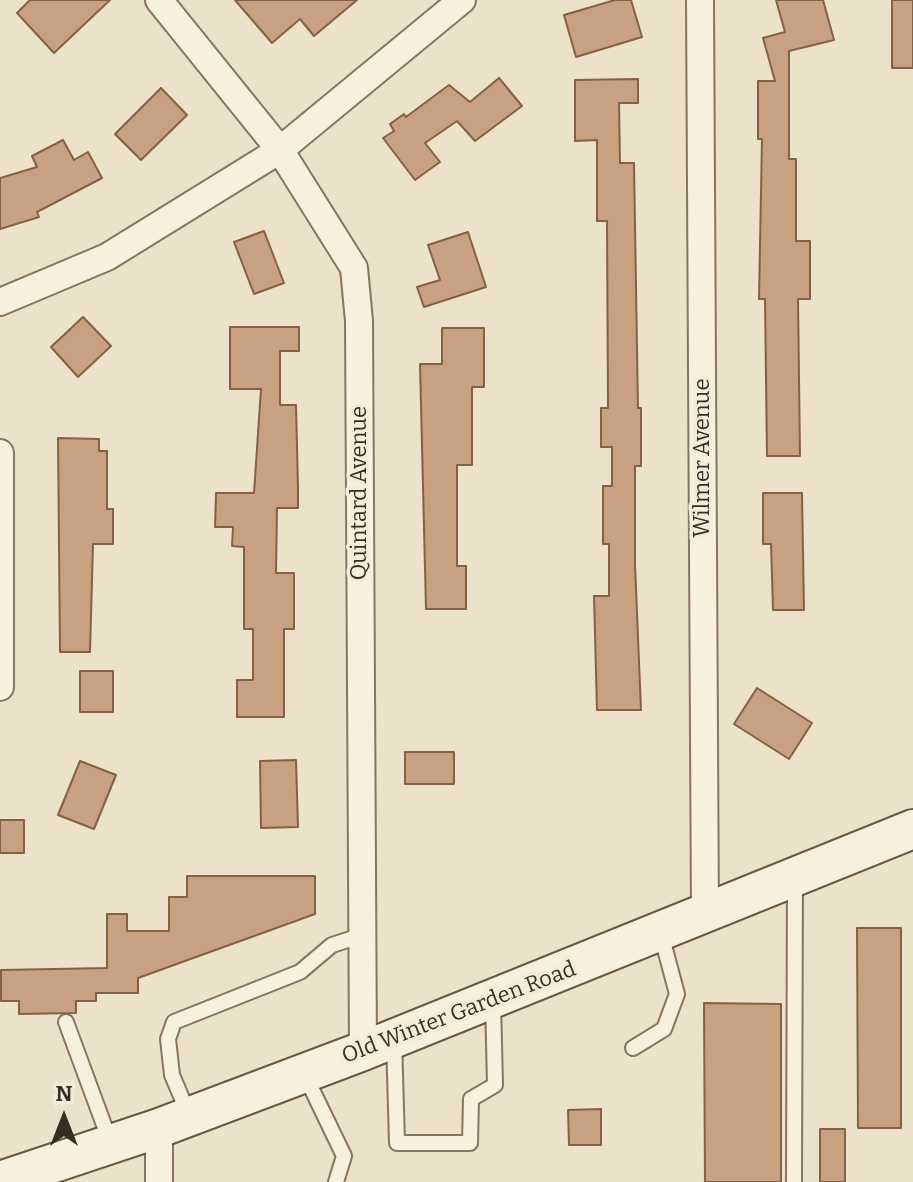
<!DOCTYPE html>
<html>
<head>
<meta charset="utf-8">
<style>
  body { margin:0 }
  #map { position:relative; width:913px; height:1182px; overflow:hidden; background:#ece2c9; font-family:Bitter,serif }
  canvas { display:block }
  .north { position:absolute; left:24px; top:1078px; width:80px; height:80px; -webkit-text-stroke:6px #f4ecd8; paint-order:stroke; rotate:0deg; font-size:22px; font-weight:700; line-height:32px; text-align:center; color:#382d21 }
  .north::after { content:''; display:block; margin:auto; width:28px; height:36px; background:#382d21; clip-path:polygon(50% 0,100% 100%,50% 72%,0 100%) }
</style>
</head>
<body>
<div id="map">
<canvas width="913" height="1182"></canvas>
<div class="north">N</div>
</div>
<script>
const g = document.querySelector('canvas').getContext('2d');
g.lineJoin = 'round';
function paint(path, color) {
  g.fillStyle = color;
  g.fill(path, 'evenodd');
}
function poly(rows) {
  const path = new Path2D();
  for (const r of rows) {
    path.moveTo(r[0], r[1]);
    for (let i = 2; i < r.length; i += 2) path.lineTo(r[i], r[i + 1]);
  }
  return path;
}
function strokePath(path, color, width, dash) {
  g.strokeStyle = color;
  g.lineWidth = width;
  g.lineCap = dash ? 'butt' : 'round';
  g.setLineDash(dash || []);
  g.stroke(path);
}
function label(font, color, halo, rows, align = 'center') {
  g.font = font + ' Bitter,serif';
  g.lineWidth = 7;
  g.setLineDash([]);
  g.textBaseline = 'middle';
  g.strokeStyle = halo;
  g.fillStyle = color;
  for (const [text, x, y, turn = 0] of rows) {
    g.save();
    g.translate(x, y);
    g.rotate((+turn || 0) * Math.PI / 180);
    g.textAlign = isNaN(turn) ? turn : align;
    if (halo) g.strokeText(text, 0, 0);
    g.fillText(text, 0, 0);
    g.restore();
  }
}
const building = poly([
  [30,0,110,0,54,53,17,13,30,0],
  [235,0,357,0,314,36,300,19,272,43,235,0],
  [615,0,631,0,642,37,576,57,564,15,615,0],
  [776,0,823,0,834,40,789,51,789,159,796,159,796,241,810,241,810,299,798,299,800,456,767,456,765,299,759,299,762,139,758,139,758,81,775,81,763,38,785,32,776,0],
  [892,0,913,0,913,68,892,68,892,0],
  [499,78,522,106,475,141,457,121,425,143,440,162,415,180,383,138,394,131,390,124,404,114,406,117,449,85,470,102,499,78],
  [638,79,638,103,619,103,620,163,634,163,638,408,641,408,641,466,635,466,635,564,641,710,597,710,594,596,609,596,609,544,603,544,603,486,612,486,612,447,601,447,601,408,608,408,607,221,597,221,597,140,575,141,575,80,638,79],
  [161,88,187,115,141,160,115,134,161,88],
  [63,140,74,160,88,152,102,178,37,212,39,217,0,229,0,178,37,167,32,156,63,140],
  [264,231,284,283,254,294,234,242,264,231],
  [468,232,486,287,424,307,417,287,440,280,428,245,468,232],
  [83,317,111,346,78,377,51,347,83,317],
  [230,327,299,327,299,351,280,351,280,405,296,405,298,487,298,508,277,508,276,573,294,573,294,629,284,629,284,717,237,717,237,680,253,680,253,629,244,629,244,547,232,546,233,527,215,527,216,493,254,493,261,389,230,389,230,327],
  [442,328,484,328,484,387,472,387,472,465,457,465,457,566,466,566,466,609,426,609,420,364,442,364,442,328],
  [58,438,99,439,99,451,107,451,107,509,113,509,113,544,93,544,90,652,60,652,58,438],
  [763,493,802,493,804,610,773,610,771,544,763,544,763,493],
  [80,671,113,671,113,712,80,712,80,671],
  [757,688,812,723,789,759,734,724,757,688],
  [405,752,454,752,454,784,405,784,405,752],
  [296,760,298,827,261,828,260,761,296,760],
  [80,761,116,775,94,829,58,815,80,761],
  [0,820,24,820,24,853,0,853,0,820],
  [187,876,315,876,315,914,138,978,138,993,96,993,96,1001,76,1001,76,1013,19,1014,19,1001,1,1001,1,970,107,968,107,914,127,914,127,931,169,931,169,897,187,897,187,876],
  [857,928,901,928,901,1128,858,1128,857,928],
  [704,1003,781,1004,781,1182,705,1182,704,1003],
  [601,1109,601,1145,569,1145,568,1110,601,1109],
  [820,1129,845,1129,845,1182,820,1182,820,1129]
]);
paint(building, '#c7a181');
strokePath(building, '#846146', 2);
const service = poly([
  [66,1022,111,1144],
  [394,1039,397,1143,470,1143,471,1099,495,1085,493,1000],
  [633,1048,664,1029,677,994,661,934],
  [304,1073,344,1156,336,1182],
  [189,1115,172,1075,168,1039,174,1022,300,972,332,945,363,935],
  [794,1182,795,878]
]);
const minor = poly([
  [159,0,280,150,354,268,359,321,363,1051],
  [700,0,705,916],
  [0,302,107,257,280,150,462,0],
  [0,453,0,687],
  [159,1182,159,1128]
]);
const secondary = poly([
  [0,1181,159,1128,363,1051,913,829]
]);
strokePath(service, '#87755f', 18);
strokePath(minor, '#87755f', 30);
strokePath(secondary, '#695742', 42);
strokePath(service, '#f7f0dc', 14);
strokePath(minor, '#f7f0dc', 26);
strokePath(secondary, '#f7f0dc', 38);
label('22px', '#382d21', '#f4ecd8', [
  ["Wilmer Avenue",703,458,-90],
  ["Quintard Avenue",360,493,-90],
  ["Old Winter Garden Road",459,1013,-21]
]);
</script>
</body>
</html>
